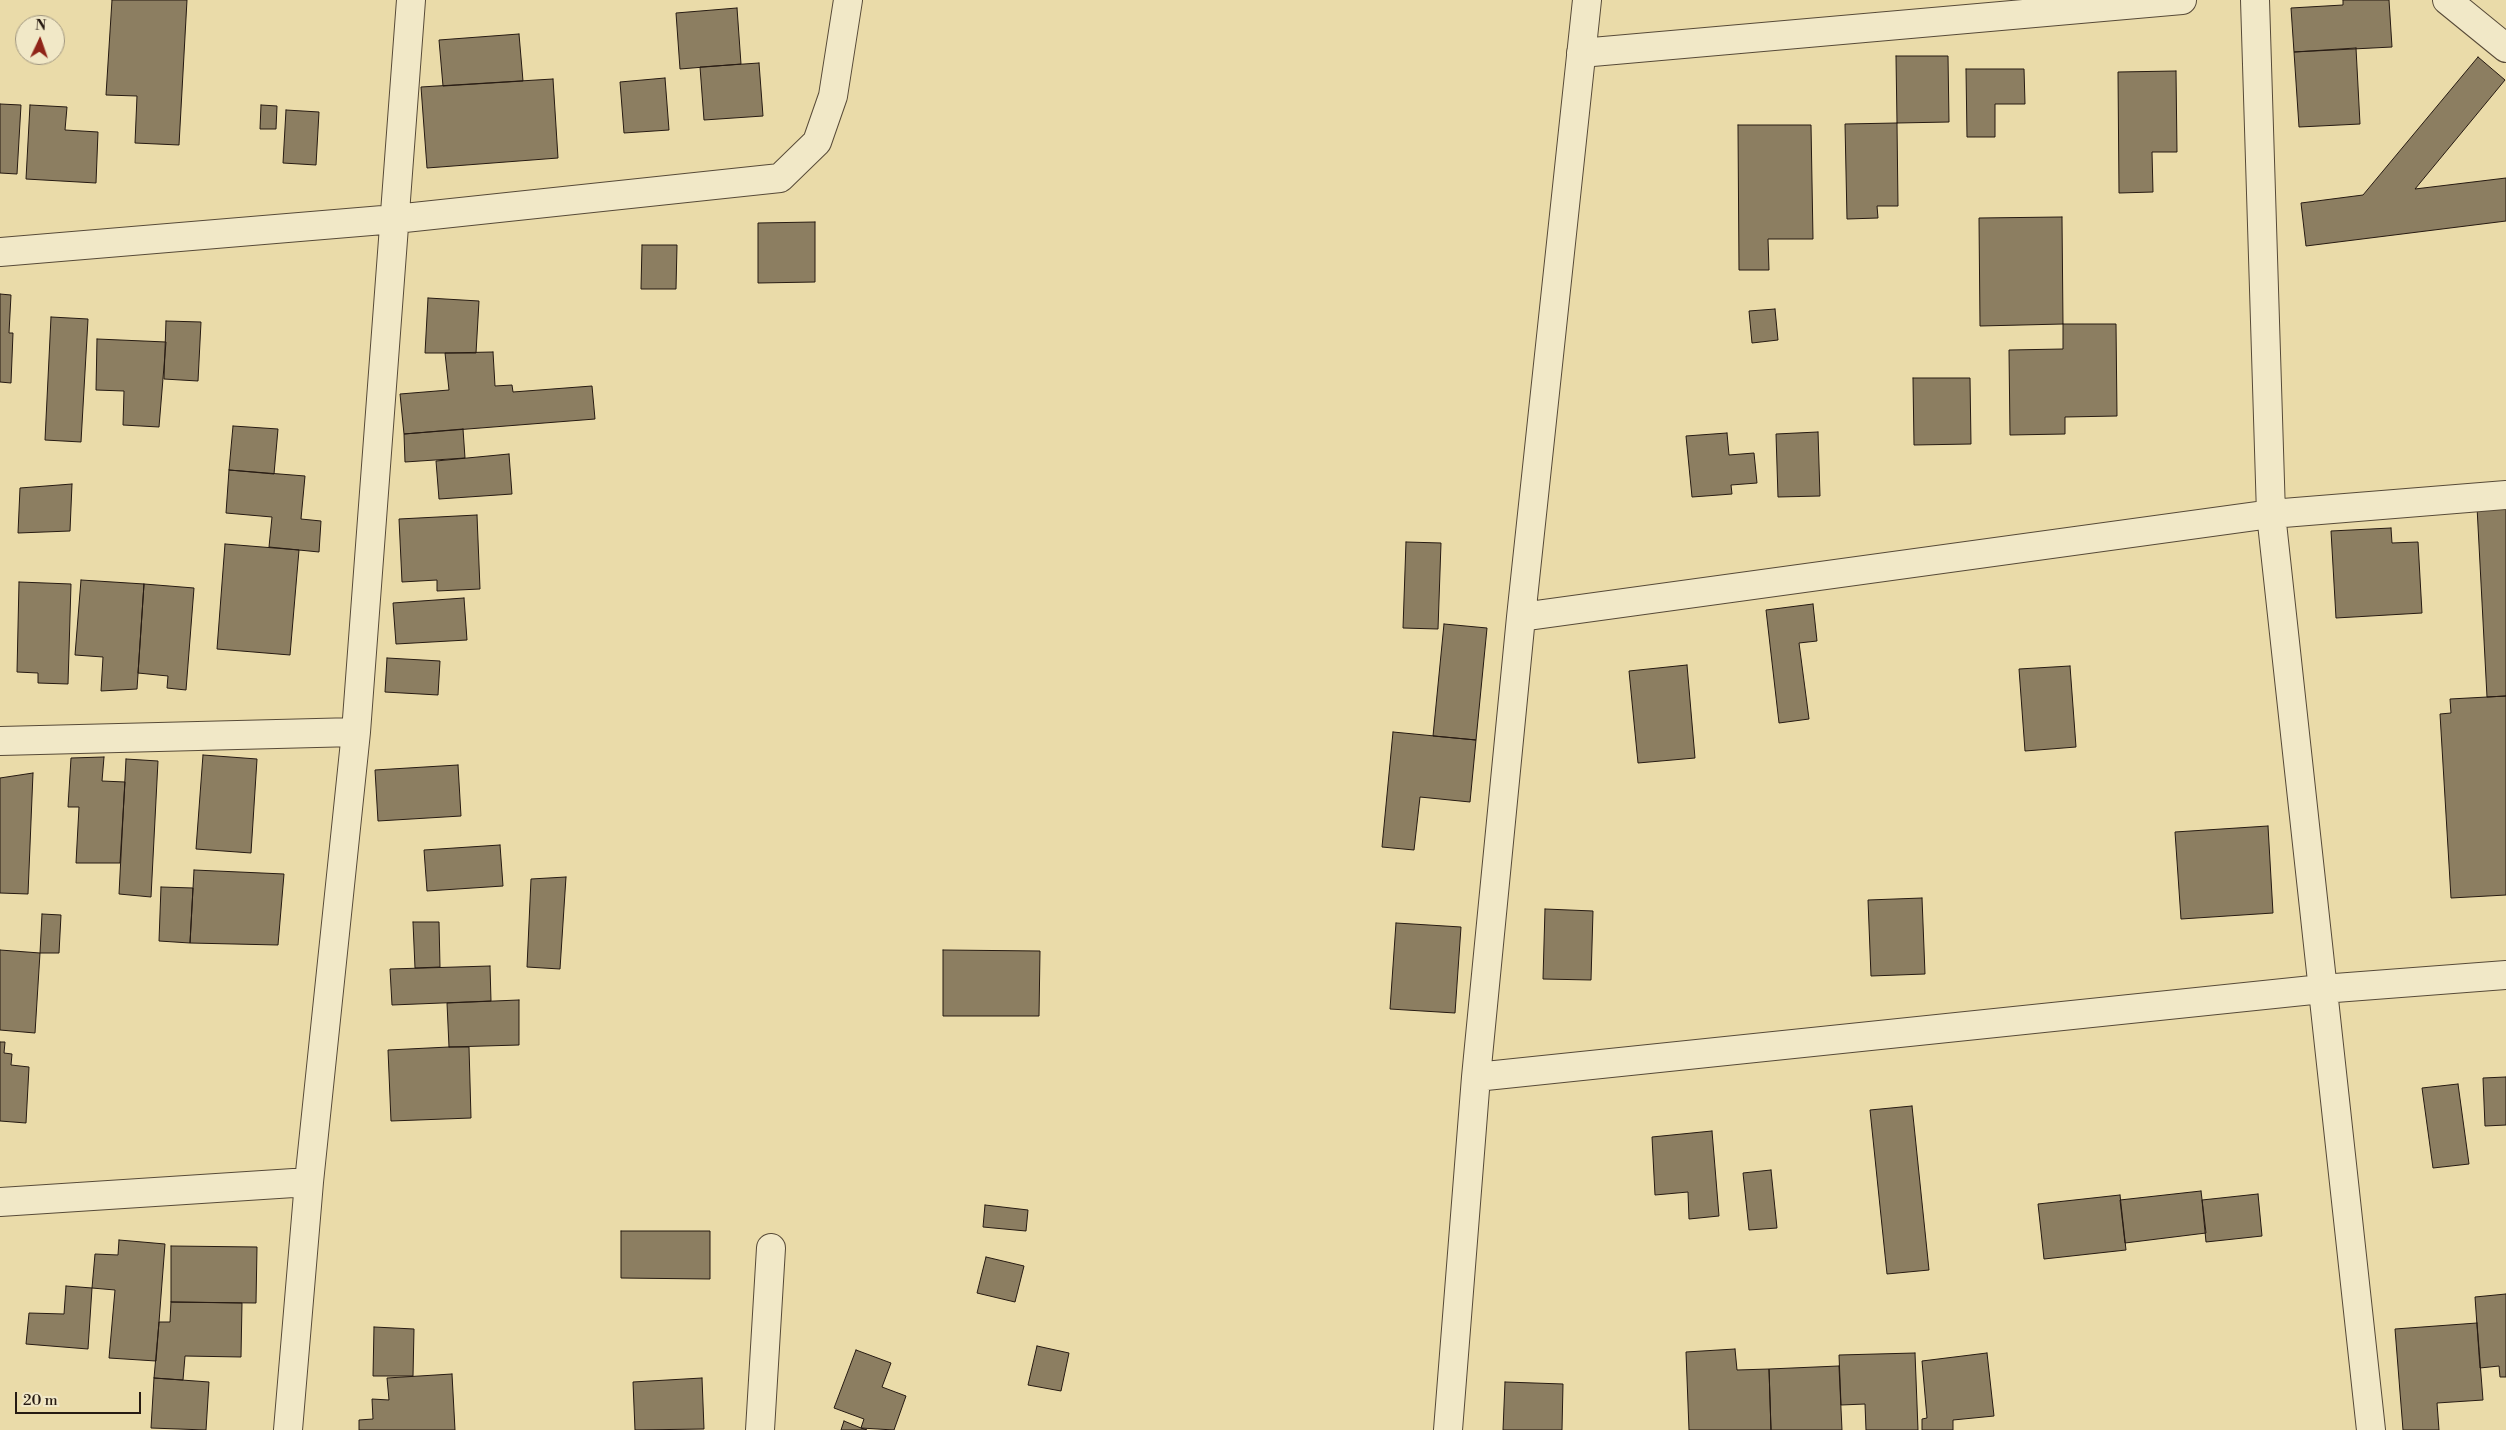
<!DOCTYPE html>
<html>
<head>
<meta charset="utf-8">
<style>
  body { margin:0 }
  #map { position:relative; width:2506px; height:1430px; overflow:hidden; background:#eadba9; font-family:"Libre Bodoni",serif }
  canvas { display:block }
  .north { position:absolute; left:15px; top:15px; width:50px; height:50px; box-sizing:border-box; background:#f1e8c7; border:1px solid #a0967f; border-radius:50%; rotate:3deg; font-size:14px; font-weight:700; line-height:20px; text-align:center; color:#261a12 }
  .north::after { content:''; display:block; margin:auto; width:18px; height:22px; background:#8f2418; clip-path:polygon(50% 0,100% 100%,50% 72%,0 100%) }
  .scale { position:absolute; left:15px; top:1392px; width:126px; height:22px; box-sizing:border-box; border:2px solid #261a12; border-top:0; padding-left:6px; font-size:15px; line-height:18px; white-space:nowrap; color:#261a12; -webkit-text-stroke:4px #f1e8c7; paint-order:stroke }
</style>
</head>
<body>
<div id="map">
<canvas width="2506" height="1430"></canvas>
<div class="north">N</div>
<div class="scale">20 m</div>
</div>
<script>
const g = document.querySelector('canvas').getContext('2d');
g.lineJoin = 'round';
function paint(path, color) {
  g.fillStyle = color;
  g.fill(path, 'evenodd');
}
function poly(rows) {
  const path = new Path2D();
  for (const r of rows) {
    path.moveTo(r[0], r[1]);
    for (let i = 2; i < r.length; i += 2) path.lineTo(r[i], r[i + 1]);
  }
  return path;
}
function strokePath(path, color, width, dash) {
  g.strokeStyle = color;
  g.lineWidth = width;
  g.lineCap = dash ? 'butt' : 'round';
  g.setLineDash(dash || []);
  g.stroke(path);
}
const building = poly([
  [112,0,187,0,179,145,135,143,137,96,106,95,112,0],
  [2343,0,2389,0,2392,47,2294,52,2291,8,2343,5,2343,0],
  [737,8,741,64,680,69,676,13,737,8],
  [519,34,523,81,443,86,439,40,519,34],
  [2356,48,2360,124,2299,127,2294,52,2356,48],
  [1896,56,1948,56,1949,122,1897,123,1896,56],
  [2478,57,2505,80,2415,189,2506,178,2506,221,2306,246,2301,203,2363,195,2478,57],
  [759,63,763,116,704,120,700,67,759,63],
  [1966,69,2024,69,2025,104,1995,104,1995,137,1967,137,1966,69],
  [2176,71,2177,152,2152,152,2153,192,2119,193,2118,72,2176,71],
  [665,78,669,130,624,133,620,82,665,78],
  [553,79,558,158,427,168,421,87,553,79],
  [0,104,21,105,17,174,0,173,0,104],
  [30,105,67,107,65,130,98,132,96,183,26,179,30,105],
  [261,105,277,106,276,129,260,129,261,105],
  [286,110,319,112,316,165,283,163,286,110],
  [1897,123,1898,206,1877,206,1878,218,1847,219,1845,124,1897,123],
  [1738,125,1811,125,1813,239,1768,239,1769,270,1739,270,1738,125],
  [2062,217,2063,324,1980,326,1979,218,2062,217],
  [815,222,815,282,758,283,758,223,815,222],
  [642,245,677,245,676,289,641,289,642,245],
  [0,294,11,295,9,333,13,333,11,383,0,382,0,294],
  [428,298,479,301,476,353,425,353,428,298],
  [1775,309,1778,340,1752,343,1749,311,1775,309],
  [51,317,88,319,81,442,45,440,51,317],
  [166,321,201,322,198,381,164,379,166,321],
  [2063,324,2116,324,2117,416,2065,417,2065,434,2010,435,2009,350,2063,349,2063,324],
  [97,339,166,342,159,427,123,425,124,391,96,390,97,339],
  [493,352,495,386,512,385,513,392,592,386,595,419,404,434,400,394,449,390,445,353,493,352],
  [1913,378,1970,378,1971,444,1914,445,1913,378],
  [233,426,278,429,274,474,229,470,233,426],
  [463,429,465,458,405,462,404,434,463,429],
  [1818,432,1820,496,1778,497,1776,434,1818,432],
  [1727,433,1729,455,1754,453,1757,483,1731,485,1732,494,1692,497,1686,436,1727,433],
  [509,454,512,494,439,499,436,461,509,454],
  [229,470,305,476,301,519,321,521,319,552,269,547,272,517,226,513,229,470],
  [72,484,70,531,18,533,20,488,72,484],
  [2506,506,2506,696,2487,697,2477,507,2506,506],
  [477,515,480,589,437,591,437,580,402,582,399,519,477,515],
  [2391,528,2392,543,2418,542,2422,613,2336,618,2331,531,2391,528],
  [1406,542,1441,543,1438,629,1403,628,1406,542],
  [225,544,299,550,290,655,217,649,225,544],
  [81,580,144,584,137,689,101,691,103,657,75,655,81,580],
  [19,582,71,584,68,684,38,683,38,673,17,672,19,582],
  [144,584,194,588,186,690,167,688,168,676,138,673,144,584],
  [464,598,467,640,396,644,393,603,464,598],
  [1813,604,1817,641,1799,643,1809,719,1779,723,1766,610,1813,604],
  [1444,624,1487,628,1476,740,1433,736,1444,624],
  [387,658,440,661,438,695,385,692,387,658],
  [1687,665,1695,758,1638,763,1629,671,1687,665],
  [2070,666,2076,747,2025,751,2019,669,2070,666],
  [2506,696,2506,895,2451,898,2440,714,2451,713,2450,699,2506,696],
  [1393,732,1476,740,1470,802,1420,797,1414,850,1382,847,1393,732],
  [203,755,257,759,251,853,196,849,203,755],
  [104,757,102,781,125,782,120,863,76,863,79,807,68,807,71,758,104,757],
  [126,759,158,761,151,897,119,894,126,759],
  [458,765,461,816,378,821,375,770,458,765],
  [33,773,28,894,0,893,0,778,33,773],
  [2268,826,2273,913,2181,919,2175,832,2268,826],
  [500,845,503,886,427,891,424,850,500,845],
  [194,870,284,874,278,945,190,943,194,870],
  [566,877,560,969,527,967,531,879,566,877],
  [161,887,193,888,190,943,159,941,161,887],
  [1922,898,1925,974,1871,976,1868,900,1922,898],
  [1545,909,1593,911,1591,980,1543,979,1545,909],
  [42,914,61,915,59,953,40,953,42,914],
  [413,922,439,922,440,967,415,968,413,922],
  [1396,923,1461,927,1455,1013,1390,1009,1396,923],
  [0,950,40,953,35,1033,0,1030,0,950],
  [943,950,1040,951,1039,1016,943,1016,943,950],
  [490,966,491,1001,392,1005,390,969,490,966],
  [519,1000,519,1045,449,1047,447,1003,519,1000],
  [0,1042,5,1042,4,1053,12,1054,11,1065,29,1067,26,1123,0,1121,0,1042],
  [449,1047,469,1047,471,1118,391,1121,388,1050,449,1047],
  [2506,1077,2506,1125,2485,1126,2483,1078,2506,1077],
  [2458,1084,2469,1164,2433,1168,2422,1088,2458,1084],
  [1912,1106,1929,1270,1887,1274,1870,1110,1912,1106],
  [1712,1131,1719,1216,1689,1219,1688,1192,1655,1195,1652,1137,1712,1131],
  [1771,1170,1777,1228,1749,1230,1743,1173,1771,1170],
  [2201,1191,2206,1233,2125,1243,2120,1200,2201,1191],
  [2258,1194,2262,1236,2206,1242,2202,1200,2258,1194],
  [2120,1195,2126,1250,2044,1259,2038,1204,2120,1195],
  [985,1205,1028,1210,1026,1231,983,1227,985,1205],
  [621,1231,710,1231,710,1279,621,1278,621,1231],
  [119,1240,165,1244,156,1361,109,1358,115,1290,92,1288,95,1254,118,1255,119,1240],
  [171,1246,257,1247,256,1303,171,1302,171,1246],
  [986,1257,1024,1266,1015,1302,977,1293,986,1257],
  [66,1286,92,1288,88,1349,26,1344,29,1313,64,1314,66,1286],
  [2506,1294,2506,1377,2500,1377,2499,1366,2480,1368,2475,1297,2506,1294],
  [171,1302,242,1303,241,1357,185,1356,183,1380,154,1378,159,1322,170,1322,171,1302],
  [2477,1323,2483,1400,2437,1403,2439,1430,2403,1430,2395,1329,2477,1323],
  [374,1327,414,1329,413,1376,373,1376,374,1327],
  [1037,1346,1069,1353,1061,1391,1028,1385,1037,1346],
  [1735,1349,1737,1370,1769,1369,1771,1430,1689,1430,1686,1352,1735,1349],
  [856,1350,891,1363,882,1387,906,1396,894,1430,861,1428,864,1419,834,1408,856,1350],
  [1915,1353,1918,1430,1866,1430,1865,1404,1841,1405,1839,1355,1915,1353],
  [1987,1353,1994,1416,1953,1420,1953,1430,1922,1430,1922,1419,1927,1418,1922,1361,1987,1353],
  [1839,1366,1842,1430,1771,1430,1769,1369,1839,1366],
  [452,1374,455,1430,359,1430,359,1420,373,1419,372,1399,389,1400,387,1378,452,1374],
  [154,1378,209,1382,206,1430,151,1428,154,1378],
  [702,1378,704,1429,635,1430,633,1382,702,1378],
  [1505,1382,1563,1384,1562,1430,1503,1430,1505,1382],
  [844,1421,861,1428,867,1430,841,1430,844,1421]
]);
paint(building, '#8c7e61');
strokePath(building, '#261a12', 1);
const street = poly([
  [2255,0,2271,514,2371,1430],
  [2447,0,2506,48],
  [1581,53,2182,0],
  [0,252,395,219,780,178,817,142,833,96,848,0],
  [1521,617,2271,514,2506,495],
  [0,741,356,732],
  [1476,1077,2322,989,2506,975],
  [0,1202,309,1182],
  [288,1430,309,1182,356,732,411,0],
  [760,1430,771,1248],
  [1448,1430,1476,1077,1521,617,1587,0]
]);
strokePath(street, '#574a38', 30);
strokePath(street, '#f1e8c7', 28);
</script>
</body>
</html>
